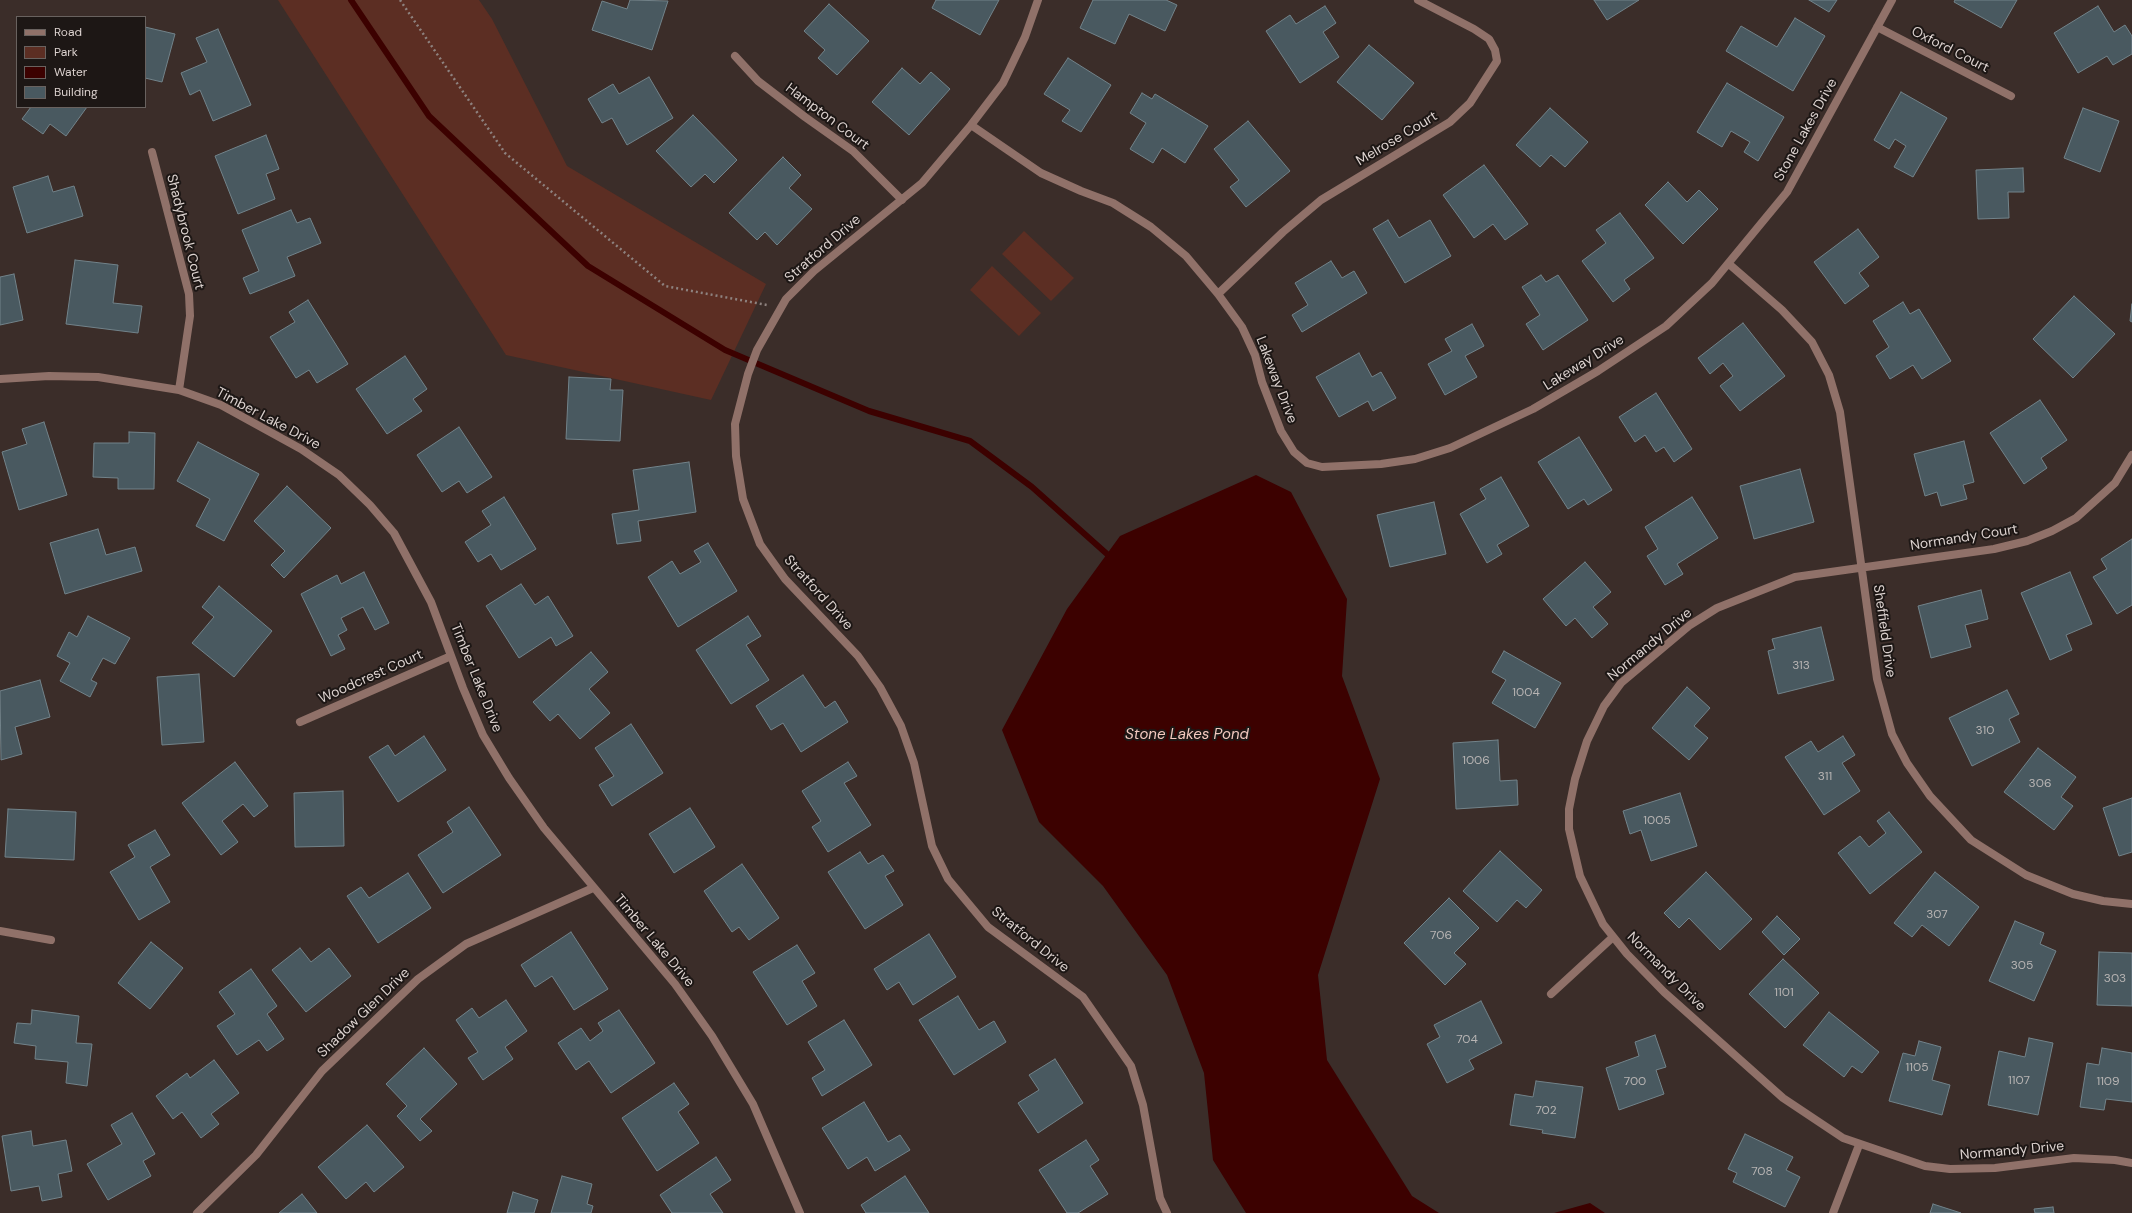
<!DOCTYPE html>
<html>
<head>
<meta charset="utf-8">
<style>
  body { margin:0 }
  #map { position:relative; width:2132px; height:1213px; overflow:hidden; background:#3b2d29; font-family:"DM Sans",sans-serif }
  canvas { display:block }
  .legend { position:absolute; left:16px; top:16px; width:130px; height:92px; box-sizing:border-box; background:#1d1715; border:1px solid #69625f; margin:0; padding:5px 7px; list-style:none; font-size:12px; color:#dcd2cf }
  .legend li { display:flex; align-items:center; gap:8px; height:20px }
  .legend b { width:20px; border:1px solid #69625f }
</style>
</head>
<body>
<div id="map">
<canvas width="2132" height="1213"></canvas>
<ul class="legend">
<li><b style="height:5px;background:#907169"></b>Road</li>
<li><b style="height:11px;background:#5c2e23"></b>Park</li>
<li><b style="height:11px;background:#3c0100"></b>Water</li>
<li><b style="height:11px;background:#495960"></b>Building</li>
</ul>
</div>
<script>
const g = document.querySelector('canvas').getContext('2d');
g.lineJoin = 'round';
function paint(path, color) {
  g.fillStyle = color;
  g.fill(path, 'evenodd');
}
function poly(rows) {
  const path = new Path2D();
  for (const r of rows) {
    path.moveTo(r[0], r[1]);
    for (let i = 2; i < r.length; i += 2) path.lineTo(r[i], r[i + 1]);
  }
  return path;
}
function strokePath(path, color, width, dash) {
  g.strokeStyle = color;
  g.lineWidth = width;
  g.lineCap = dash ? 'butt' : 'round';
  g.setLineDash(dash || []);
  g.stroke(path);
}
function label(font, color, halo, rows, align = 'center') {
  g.font = font + ' "DM Sans",sans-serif';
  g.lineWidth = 4;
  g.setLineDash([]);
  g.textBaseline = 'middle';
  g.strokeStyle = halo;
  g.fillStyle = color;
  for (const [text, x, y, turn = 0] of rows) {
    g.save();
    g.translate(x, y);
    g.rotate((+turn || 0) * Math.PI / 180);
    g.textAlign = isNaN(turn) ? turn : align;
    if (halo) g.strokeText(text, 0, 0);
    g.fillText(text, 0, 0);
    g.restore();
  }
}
paint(poly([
  [278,0,479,0,492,19,567,166,766,284,711,400,506,355],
  [1024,231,1074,278,1051,301,1002,254],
  [992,266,1041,313,1019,336,970,290]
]), '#5c2e23');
paint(poly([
  [1256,475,1291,492,1347,599,1342,676,1380,779,1318,975,1327,1060,1412,1196,1439,1213,1246,1213,1213,1160,1204,1073,1167,975,1103,886,1039,822,1002,730,1067,609,1120,536],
  [1590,1203,1605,1213,1554,1213]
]), '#3c0100');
strokePath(poly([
  [351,0,429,116,588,266,725,350,869,411,970,441,1032,487,1107,554]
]), '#3c0100', 6);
const building = poly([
  [630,0,668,1,652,50,592,30,602,1,627,9,630,0],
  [936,0,999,0,980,35,932,8,936,0],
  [1093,0,1166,0,1177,5,1165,31,1129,14,1115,44,1080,28,1093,0],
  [1594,0,1639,0,1607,20,1594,0],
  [1809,0,1837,0,1829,12,1809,0],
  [1955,0,2017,0,2001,28,1954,2,1955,0],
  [829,4,869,41,837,75,818,58,825,50,804,31,829,4],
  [1325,6,1336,23,1323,32,1339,57,1300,83,1266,31,1290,15,1296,24,1325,6],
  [2098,6,2114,32,2125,25,2132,36,2132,54,2113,65,2107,56,2078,73,2054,33,2098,6],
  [1795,18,1825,36,1793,91,1726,51,1741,26,1777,47,1795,18],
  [145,27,175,34,162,82,145,78,145,27],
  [218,29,251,105,213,121,200,90,190,95,181,73,207,62,196,38,218,29],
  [1369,45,1414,83,1382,120,1337,82,1369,45],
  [1068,58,1111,85,1081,132,1062,121,1070,110,1044,94,1068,58],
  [902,68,920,84,931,72,950,89,909,135,872,102,902,68],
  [649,77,673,118,627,145,612,118,602,123,588,99,613,84,619,94,649,77],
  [1727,83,1784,117,1758,161,1744,152,1750,142,1731,131,1722,147,1697,132,1727,83],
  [1901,92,1947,118,1913,177,1894,167,1906,146,1895,139,1889,149,1874,140,1901,92],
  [1142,93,1152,99,1155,94,1208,126,1185,163,1162,148,1153,163,1130,149,1146,123,1130,113,1142,93],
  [31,107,87,107,66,136,50,124,43,134,22,119,31,107],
  [1550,108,1588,142,1565,167,1551,155,1540,167,1516,145,1550,108],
  [2083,108,2119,121,2100,172,2064,158,2083,108],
  [693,115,737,160,714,183,705,174,691,187,656,151,693,115],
  [1248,121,1290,171,1246,207,1230,187,1239,180,1214,149,1248,121],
  [266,135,279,169,266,174,275,199,238,214,215,156,266,135],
  [783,157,801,175,789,188,812,209,777,245,765,232,757,240,729,213,783,157],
  [1484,165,1528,224,1505,240,1493,224,1474,238,1443,195,1484,165],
  [2023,168,2024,192,2008,192,2009,218,1978,219,1976,170,2023,168],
  [48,176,53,192,74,186,83,216,27,233,13,187,48,176],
  [1668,182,1687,202,1699,190,1718,209,1683,244,1645,205,1668,182],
  [291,210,297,223,310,218,321,243,287,257,295,276,250,294,243,278,259,271,242,230,291,210],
  [1620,213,1654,258,1624,280,1630,289,1613,302,1582,261,1606,243,1596,230,1620,213],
  [1388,220,1399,238,1430,220,1451,256,1405,283,1373,229,1388,220],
  [1858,229,1879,257,1859,273,1869,286,1845,304,1814,262,1858,229],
  [75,260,118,265,113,303,142,306,138,333,66,324,75,260],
  [1331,261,1342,278,1354,271,1367,293,1302,332,1292,315,1308,305,1295,283,1331,261],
  [14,274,23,320,0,325,0,277,14,274],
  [1541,275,1546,282,1558,275,1588,320,1543,350,1526,324,1540,315,1522,287,1541,275],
  [2074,296,2115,334,2073,378,2033,339,2074,296],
  [308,300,348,364,317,383,309,370,296,378,270,337,295,322,289,312,308,300],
  [1903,302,1910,314,1919,309,1951,361,1922,379,1913,365,1890,379,1876,356,1889,347,1873,321,1903,302],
  [2132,304,2132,322,2130,321,2132,304],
  [1743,323,1785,376,1740,411,1720,386,1733,376,1723,363,1710,374,1698,358,1743,323],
  [1472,324,1484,346,1465,356,1477,377,1445,395,1428,364,1452,351,1445,339,1472,324],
  [1359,353,1372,377,1381,372,1396,398,1373,411,1368,401,1339,417,1316,377,1359,353],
  [405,356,427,389,413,399,422,411,387,434,356,389,405,356],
  [569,377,611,379,610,390,623,390,620,441,566,439,569,377],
  [1656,393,1692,449,1674,462,1664,447,1656,452,1645,435,1635,442,1619,417,1656,393],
  [2040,400,2067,440,2041,458,2047,468,2024,484,1990,433,2040,400],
  [44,422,67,495,19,510,2,452,27,444,22,429,44,422],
  [459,427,492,477,467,493,459,481,442,492,417,455,459,427],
  [129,432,155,433,154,489,118,489,118,478,93,477,94,443,129,443,129,432],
  [1579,437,1612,490,1588,505,1584,499,1568,509,1538,462,1579,437],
  [1964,441,1974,482,1963,485,1967,499,1941,506,1937,492,1925,496,1914,454,1964,441],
  [198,442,259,474,224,541,196,526,210,499,177,481,198,442],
  [689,462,696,512,638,521,641,541,617,544,612,514,639,510,633,470,689,462],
  [1800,469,1814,522,1754,539,1740,486,1800,469],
  [1501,477,1529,526,1497,545,1502,554,1487,563,1460,514,1486,499,1480,489,1501,477],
  [287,486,331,528,284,578,271,565,285,551,254,521,287,486],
  [504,497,536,549,501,570,491,554,478,562,465,542,491,525,482,511,504,497],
  [1692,497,1718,538,1677,564,1683,574,1665,585,1647,556,1658,549,1645,527,1692,497],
  [1434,502,1446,554,1390,567,1377,515,1434,502],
  [98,529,106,555,135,547,142,571,65,594,50,543,98,529],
  [2132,539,2132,605,2117,614,2093,577,2107,569,2101,559,2132,539],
  [708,543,737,591,678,627,648,577,672,561,680,574,701,562,694,551,708,543],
  [1585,562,1611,592,1593,607,1608,624,1592,638,1575,618,1566,626,1543,599,1585,562],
  [364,572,389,623,375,630,363,607,341,618,347,630,338,635,345,649,331,656,301,594,337,575,341,584,364,572],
  [2070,572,2092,624,2066,635,2072,650,2050,660,2021,593,2070,572],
  [521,584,535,605,548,596,573,636,556,646,551,637,519,658,486,606,521,584],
  [219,586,272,631,234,677,192,643,214,617,202,607,219,586],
  [1981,590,1988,619,1965,625,1971,647,1931,658,1918,606,1981,590],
  [88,616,130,638,115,664,103,658,91,680,97,683,90,697,60,681,70,663,57,656,69,632,77,637,88,616],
  [748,616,761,636,746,645,769,680,731,704,696,650,748,616],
  [1821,627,1834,680,1778,694,1768,651,1775,649,1772,639,1821,627],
  [1504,651,1561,683,1535,728,1492,703,1506,680,1492,672,1504,651],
  [591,652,608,672,589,689,610,713,580,739,558,714,550,721,533,702,591,652],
  [199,674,204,742,162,745,157,677,199,674],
  [803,675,825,708,835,701,848,722,801,752,783,723,771,730,756,706,803,675],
  [40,680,50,717,15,727,22,754,1,760,0,691,40,680],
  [1687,687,1710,708,1694,726,1708,738,1689,760,1652,728,1687,687],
  [2007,690,2019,714,2009,719,2020,742,1972,766,1949,718,2007,690],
  [631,724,663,773,612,806,599,785,614,776,595,748,631,724],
  [424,736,446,770,398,802,369,757,388,745,395,756,424,736],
  [1843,736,1855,755,1842,763,1860,791,1824,815,1785,757,1811,741,1818,752,1843,736],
  [1498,740,1500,781,1517,780,1518,805,1456,809,1453,743,1498,740],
  [2038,748,2076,777,2061,797,2073,806,2054,830,2004,792,2038,748],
  [235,762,268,806,254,817,243,804,222,821,238,842,221,855,182,803,235,762],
  [848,762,857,776,844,783,871,825,828,852,812,827,821,821,802,791,848,762],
  [343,791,344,846,295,847,294,793,343,791],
  [1680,793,1697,846,1651,861,1641,830,1630,834,1623,811,1680,793],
  [2132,798,2132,852,2119,856,2103,808,2132,798],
  [469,807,501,855,443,893,418,855,453,832,447,822,469,807],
  [690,808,715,847,674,873,649,834,690,808],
  [8,809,76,812,74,860,5,857,8,809],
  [1889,812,1922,852,1870,894,1838,853,1860,836,1869,847,1886,833,1877,821,1889,812],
  [155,830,170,855,150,867,170,902,139,920,110,872,135,857,128,845,155,830],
  [1500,851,1542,890,1526,908,1517,900,1497,922,1463,891,1500,851],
  [860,852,868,864,883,855,894,871,885,876,903,905,865,929,828,872,860,852],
  [742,864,779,918,749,940,739,927,732,932,704,891,742,864],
  [1706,872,1752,919,1720,950,1689,918,1679,928,1664,913,1706,872],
  [1935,872,1979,907,1949,946,1922,925,1912,937,1894,923,1935,872],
  [408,873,431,908,378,943,347,896,361,887,369,898,408,873],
  [1449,898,1479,928,1454,953,1466,964,1445,985,1404,943,1449,898],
  [1777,916,1800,939,1784,955,1762,932,1777,916],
  [2015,921,2044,933,2040,944,2056,951,2034,1001,1989,981,2015,921],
  [571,932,608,989,574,1010,552,976,535,987,521,965,571,932],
  [929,934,956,977,913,1005,899,982,887,990,874,969,929,934],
  [151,942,183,968,150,1009,118,983,151,942],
  [797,945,815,973,802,981,817,1006,787,1025,753,972,797,945],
  [300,948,311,962,329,948,351,976,306,1012,272,970,300,948],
  [2099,952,2132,953,2132,1006,2097,1005,2099,952],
  [1783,959,1819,993,1785,1028,1749,994,1783,959],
  [251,969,277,1006,267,1014,284,1039,267,1051,259,1040,237,1055,217,1026,235,1014,219,992,251,969],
  [958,996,979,1030,994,1021,1006,1042,954,1075,919,1020,958,996],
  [506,1000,527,1031,505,1047,513,1059,483,1080,468,1058,478,1052,456,1020,472,1008,479,1018,506,1000],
  [1481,1001,1502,1043,1469,1060,1474,1069,1447,1083,1427,1044,1440,1037,1434,1025,1481,1001],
  [32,1010,79,1016,76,1043,92,1044,87,1086,66,1083,68,1062,35,1059,36,1046,14,1043,17,1023,31,1024,32,1010],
  [619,1010,655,1063,611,1093,589,1061,576,1070,558,1043,581,1028,590,1041,603,1031,598,1023,619,1010],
  [1829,1012,1879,1052,1862,1073,1852,1066,1844,1077,1803,1045,1829,1012],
  [844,1020,872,1065,822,1096,812,1078,825,1070,808,1042,844,1020],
  [1655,1035,1666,1067,1656,1070,1664,1094,1619,1110,1606,1068,1639,1056,1635,1042,1655,1035],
  [2029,1038,2053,1043,2038,1115,1988,1105,1999,1051,2025,1057,2029,1038],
  [1919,1041,1941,1047,1932,1080,1950,1085,1942,1115,1889,1101,1903,1053,1915,1056,1919,1041],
  [424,1048,457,1084,420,1119,432,1131,420,1141,397,1116,407,1106,386,1084,424,1048],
  [2102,1048,2132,1053,2132,1102,2106,1099,2104,1110,2080,1107,2087,1063,2099,1065,2102,1048],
  [1055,1059,1083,1103,1038,1133,1018,1103,1039,1090,1029,1075,1055,1059],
  [214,1060,239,1093,211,1114,219,1124,201,1138,182,1112,173,1119,156,1096,187,1073,190,1078,214,1060],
  [1536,1081,1583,1087,1575,1138,1542,1133,1543,1130,1510,1125,1515,1094,1533,1097,1536,1081],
  [674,1083,689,1104,678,1112,699,1143,657,1171,622,1118,674,1083],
  [864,1102,888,1142,900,1135,910,1150,875,1171,867,1157,848,1169,822,1128,864,1102],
  [132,1113,155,1154,143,1161,151,1176,108,1200,87,1164,122,1144,111,1125,132,1113],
  [367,1125,404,1167,374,1192,366,1182,346,1199,318,1167,367,1125],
  [31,1131,33,1146,66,1140,72,1171,58,1174,62,1197,42,1201,39,1186,11,1191,2,1136,31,1131],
  [1745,1134,1793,1157,1786,1170,1800,1177,1785,1207,1733,1182,1737,1173,1728,1169,1745,1134],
  [1086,1140,1099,1160,1090,1166,1108,1194,1078,1213,1067,1213,1039,1170,1086,1140],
  [716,1157,731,1180,710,1194,723,1213,672,1213,660,1195,716,1157],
  [562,1176,592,1184,587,1204,593,1206,591,1213,551,1213,562,1176],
  [905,1176,929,1213,866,1213,861,1205,905,1176],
  [513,1192,538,1200,534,1213,507,1213,513,1192],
  [302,1194,317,1213,279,1213,302,1194],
  [1933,1204,1961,1213,1930,1213,1933,1204],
  [2053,1207,2054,1213,2035,1213,2034,1209,2053,1207]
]);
paint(building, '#495960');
strokePath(building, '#72838a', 1);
strokePath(poly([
  [400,0,505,153,665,286,767,305]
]), '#8e827f', 2.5, [2, 3]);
strokePath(poly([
  [1038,0,1025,37,1003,83,971,125,922,183,814,271,786,299,757,350,748,374,735,424,736,456,743,499,760,544,785,579,858,656,880,687,901,726,914,763,932,846,948,879,988,927,1083,997,1131,1066,1143,1105,1160,1198,1167,1213],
  [1877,27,2011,96],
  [735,56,758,81,805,117,853,151,902,200],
  [971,125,1041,173,1081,191,1113,203,1151,227,1186,256,1218,294,1242,327,1255,355,1262,382,1281,431,1294,452,1307,463,1322,467,1381,464,1415,459,1450,448,1533,409,1598,371,1666,326,1712,283,1787,192,1892,0],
  [152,152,189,294,190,316,179,390],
  [1729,264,1782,310,1812,342,1829,375,1840,412,1877,679,1892,734,1907,763,1930,796,1971,840,2026,875,2073,894,2103,901,2132,904],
  [1218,294,1283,232,1321,200,1450,122,1470,103,1497,61,1495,50,1489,39,1474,29,1418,0],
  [0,379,49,376,98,377,179,390,221,405,301,449,339,475,370,505,394,533,431,602,463,688,483,735,509,778,544,828,675,984,712,1036,753,1104,800,1213],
  [2132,455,2115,483,2076,518,2052,531,2027,541,1994,549,1795,577,1717,608,1690,625,1621,683,1604,706,1587,741,1575,779,1569,809,1569,829,1580,876,1603,924,1627,954,1664,992,1783,1098,1843,1138,1925,1166,1950,1169,1995,1168,2074,1158,2115,1160,2132,1163],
  [300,722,451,656],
  [0,931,51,940],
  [1551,994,1613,937],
  [197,1213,256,1155,322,1071,418,979,466,944,593,888],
  [1833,1213,1859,1145]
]), '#907169', 8);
label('12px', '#b7b4b3', null, [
  ["313",1801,666],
  ["1004",1526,693],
  ["310",1985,731],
  ["1006",1476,761],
  ["311",1825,777],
  ["306",2040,784],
  ["1005",1657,821],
  ["307",1937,915],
  ["706",1441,936],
  ["305",2022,966],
  ["303",2115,979],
  ["1101",1784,993],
  ["704",1467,1040],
  ["1105",1917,1068],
  ["1107",2019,1081],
  ["700",1635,1082],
  ["1109",2108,1082],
  ["702",1546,1111],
  ["708",1762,1172]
]);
label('14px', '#dcd2cf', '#1d1715', [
  ["Oxford Court",1950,50,27],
  ["Hampton Court",827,117,37],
  ["Stone Lakes Drive",1806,130,-61],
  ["Melrose Court",1397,139,-31],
  ["Shadybrook Court",185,232,76],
  ["Stratford Drive",823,249,-41],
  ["Lakeway Drive",1584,363,-32],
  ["Lakeway Drive",1276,380,69],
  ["Timber Lake Drive",268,419,28],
  ["Normandy Court",1964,538,-9],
  ["Stratford Drive",818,593,48],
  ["Sheffield Drive",1884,631,82],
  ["Normandy Drive",1650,645,-40],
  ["Woodcrest Court",371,677,-24],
  ["Timber Lake Drive",476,678,68],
  ["Stratford Drive",1030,940,39],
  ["Timber Lake Drive",654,941,50],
  ["Normandy Drive",1666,972,45],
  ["Shadow Glen Drive",364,1013,-44],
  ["Normandy Drive",2012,1151,-5]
]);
label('italic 15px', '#f2c9bf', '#1d1715', [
  ["Stone Lakes Pond",1187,735]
]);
</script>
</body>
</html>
